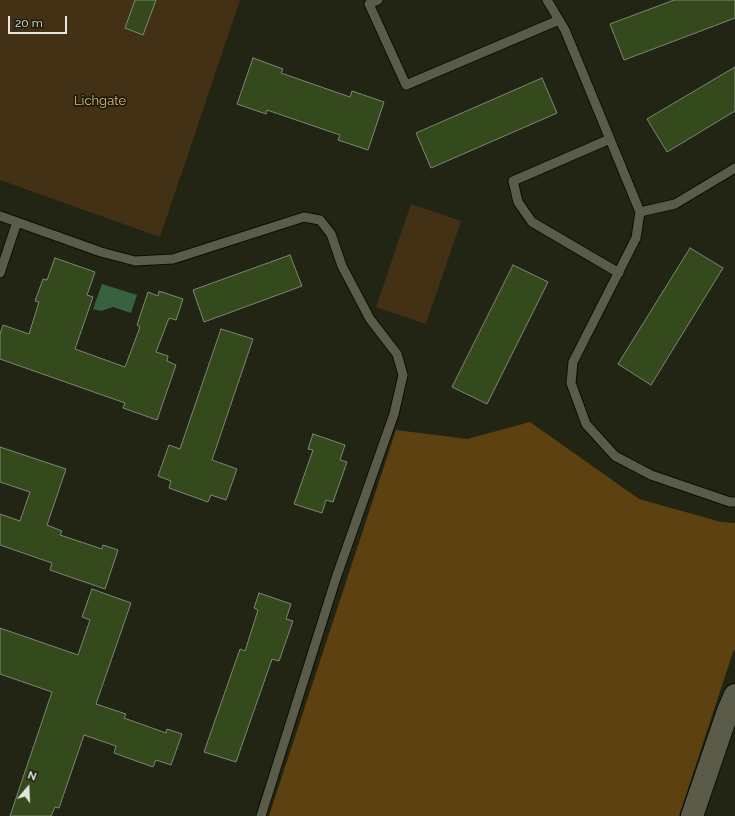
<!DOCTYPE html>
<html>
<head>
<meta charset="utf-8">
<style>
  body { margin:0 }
  #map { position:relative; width:735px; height:816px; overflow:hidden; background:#232514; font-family:Raleway,sans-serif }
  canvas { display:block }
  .north { position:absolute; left:8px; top:768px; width:40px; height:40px; -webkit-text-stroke:3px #1a1b0b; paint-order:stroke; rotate:19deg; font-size:11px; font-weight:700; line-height:16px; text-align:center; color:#e6e8dd }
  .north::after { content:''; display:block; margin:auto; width:14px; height:18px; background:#e6e8dd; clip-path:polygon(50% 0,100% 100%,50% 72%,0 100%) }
  .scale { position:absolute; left:8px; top:16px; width:59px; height:18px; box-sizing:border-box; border:2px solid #e6e8dd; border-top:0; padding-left:5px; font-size:12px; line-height:14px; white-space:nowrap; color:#e6e8dd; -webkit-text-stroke:3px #1a1b0b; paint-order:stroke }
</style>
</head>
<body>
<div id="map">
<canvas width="735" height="816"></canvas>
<div class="north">N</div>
<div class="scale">20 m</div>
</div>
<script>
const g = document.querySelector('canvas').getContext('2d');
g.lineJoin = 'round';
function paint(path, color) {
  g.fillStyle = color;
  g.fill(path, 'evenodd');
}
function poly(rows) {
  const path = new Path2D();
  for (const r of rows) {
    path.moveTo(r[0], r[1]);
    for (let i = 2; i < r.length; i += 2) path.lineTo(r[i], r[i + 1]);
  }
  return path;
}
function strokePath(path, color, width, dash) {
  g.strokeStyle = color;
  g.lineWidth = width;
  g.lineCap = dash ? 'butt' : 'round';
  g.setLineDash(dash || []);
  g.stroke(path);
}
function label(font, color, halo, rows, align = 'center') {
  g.font = font + ' Raleway,sans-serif';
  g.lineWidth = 3.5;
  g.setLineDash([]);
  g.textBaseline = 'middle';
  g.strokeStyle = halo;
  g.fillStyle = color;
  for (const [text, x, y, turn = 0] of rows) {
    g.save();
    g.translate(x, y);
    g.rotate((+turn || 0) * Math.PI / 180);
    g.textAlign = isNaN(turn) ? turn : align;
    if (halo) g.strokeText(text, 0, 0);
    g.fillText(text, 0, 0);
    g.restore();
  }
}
paint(poly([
  [0,0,240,0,160,237,0,180],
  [411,204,461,221,426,324,376,307]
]), '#433116');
paint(poly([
  [530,422,639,499,721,522,735,523,735,650,733,652,679,816,269,816,396,430,467,439]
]), '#5e4110');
paint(poly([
  [102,284,137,295,131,313,113,307,101,311,93,309]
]), '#37623f');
const building = poly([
  [135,0,156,0,143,35,125,28,135,0],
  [674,0,735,0,735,18,624,60,610,24,674,0],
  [253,58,283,69,281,73,350,97,352,91,384,102,368,150,338,140,340,135,267,110,266,114,237,104,253,58],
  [735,67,735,111,667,152,647,119,735,67],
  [542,78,557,113,431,168,416,133,542,78],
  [690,248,723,268,651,385,618,364,690,248],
  [290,255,302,286,204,322,193,290,290,255],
  [55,258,95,272,87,295,93,297,75,349,125,367,140,327,137,325,148,292,158,296,159,291,183,299,176,320,169,318,156,352,168,356,167,361,176,365,157,420,123,408,125,403,0,359,0,334,3,325,29,334,39,302,35,301,43,279,47,280,55,258],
  [513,265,548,282,487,404,452,387,513,265],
  [221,329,253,339,212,460,237,469,226,500,211,495,208,502,169,488,171,481,158,476,169,445,180,449,221,329],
  [313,434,345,445,340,460,347,462,333,502,326,500,322,513,294,504,313,450,308,449,313,434],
  [0,447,66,469,47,525,62,531,60,535,102,549,103,545,118,550,105,589,50,570,52,563,0,545,0,514,20,521,30,492,0,482,0,447],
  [92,589,131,603,96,704,126,714,124,718,166,733,167,729,182,734,171,765,156,760,153,767,114,753,116,746,84,735,59,808,55,807,51,816,10,816,52,692,0,674,0,628,78,655,90,620,82,617,92,589],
  [259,593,291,604,286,619,293,621,279,661,272,659,236,762,204,752,240,649,245,651,258,610,254,608,259,593]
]);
paint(building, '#344a1d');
strokePath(building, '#7d8775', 1);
const lane = poly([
  [378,0,369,4,406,85,559,20],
  [547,0,565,30,640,212,636,238,573,362,571,383,586,424,615,456,651,475,730,502,735,502],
  [610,139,513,181,518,202,532,222,619,273],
  [640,212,675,204,735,168],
  [0,216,101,252,135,261,173,259,304,217,320,220,331,234,342,266,370,319,397,354,403,375,394,414,336,578,261,816],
  [0,273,17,222]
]);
const secondary = poly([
  [692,816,728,711,735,695]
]);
strokePath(lane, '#0c0e02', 11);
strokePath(secondary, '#0c0e02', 24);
strokePath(lane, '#5a5c49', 9);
strokePath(secondary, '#5a5c49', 22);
label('13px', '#e4b56e', '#1a1b0b', [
  ["Lichgate",100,101]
]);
</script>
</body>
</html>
